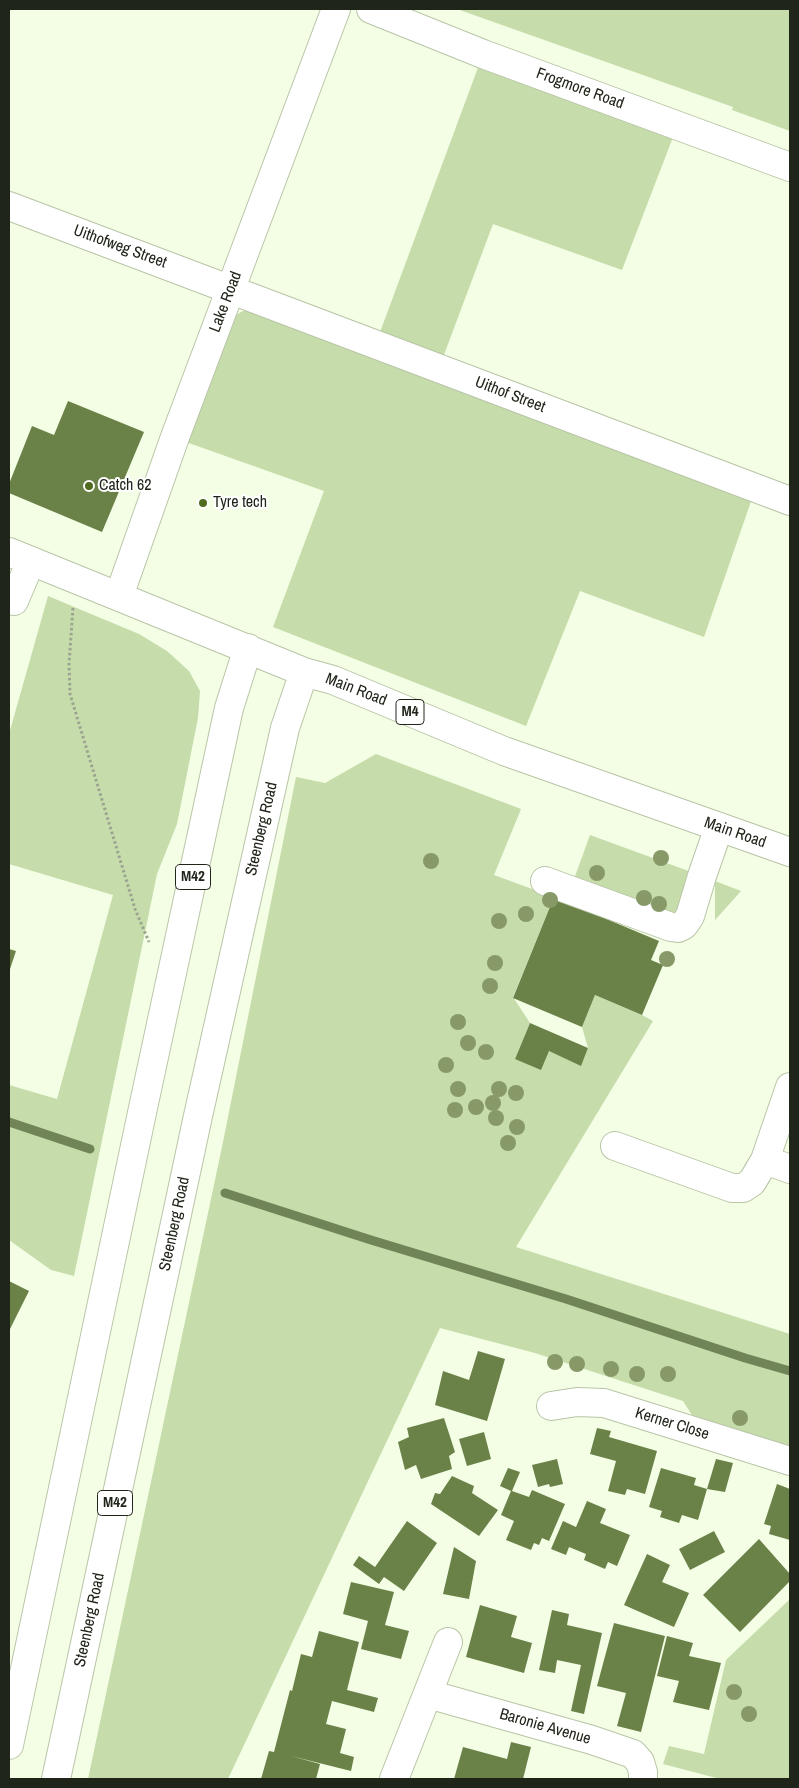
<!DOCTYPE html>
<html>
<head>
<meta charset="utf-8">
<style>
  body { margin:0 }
  #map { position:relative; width:799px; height:1788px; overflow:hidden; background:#f3fee5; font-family:"Archivo Narrow",sans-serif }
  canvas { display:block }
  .frame { position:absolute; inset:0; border:10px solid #20251a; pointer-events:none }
</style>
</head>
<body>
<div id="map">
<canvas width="799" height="1788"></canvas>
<div class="frame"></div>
</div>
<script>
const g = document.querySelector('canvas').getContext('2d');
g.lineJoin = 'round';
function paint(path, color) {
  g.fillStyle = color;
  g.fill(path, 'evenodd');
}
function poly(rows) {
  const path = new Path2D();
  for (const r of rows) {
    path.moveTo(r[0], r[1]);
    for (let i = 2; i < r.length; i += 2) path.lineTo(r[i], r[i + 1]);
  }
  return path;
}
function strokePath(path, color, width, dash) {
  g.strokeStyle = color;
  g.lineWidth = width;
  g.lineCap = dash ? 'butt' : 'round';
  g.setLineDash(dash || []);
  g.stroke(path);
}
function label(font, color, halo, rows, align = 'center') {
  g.font = font + ' "Archivo Narrow",sans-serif';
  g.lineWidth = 4;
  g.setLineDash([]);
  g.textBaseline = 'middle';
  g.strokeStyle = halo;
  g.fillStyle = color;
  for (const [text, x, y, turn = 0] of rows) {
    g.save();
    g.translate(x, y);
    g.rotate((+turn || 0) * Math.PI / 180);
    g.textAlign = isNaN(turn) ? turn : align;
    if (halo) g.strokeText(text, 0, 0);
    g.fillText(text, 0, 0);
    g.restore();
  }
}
paint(poly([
  [457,9,790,9,790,131,732,110,733,107],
  [483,54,678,124,622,270,493,224,439,368,756,487,704,637,580,591,526,726,273,627,324,491,186,442,230,319,241,312,252,308,376,343],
  [48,596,139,634,167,651,189,671,200,691,198,718,177,824,157,874,74,1276,51,1270,9,1240,9,1085,57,1099,113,895,9,864,9,734],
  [376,754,521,809,494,875,554,897,513,997,530,1023,515,1059,549,1051,581,1065,588,1048,582,1027,595,995,642,1015,653,1021,516,1247,790,1334,790,1448,692,1415,683,1401,535,1353,440,1328,228,1779,88,1779,222,1147,296,777,325,783],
  [590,835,694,873,678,918,574,879],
  [715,881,741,891,715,920],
  [790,1599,790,1779,720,1779,663,1764,669,1746,704,1754,726,1660]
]), '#c6dcaa');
strokePath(poly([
  [9,1122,90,1149],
  [225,1193,371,1240,566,1299,745,1358,790,1371]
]), '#718457', 9);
paint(poly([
  [68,401,144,432,102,532,9,493,9,484,32,426,54,435],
  [554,897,659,941,651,960,663,965,642,1015,595,995,582,1027,513,998],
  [9,949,16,951,9,972],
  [530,1023,588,1048,581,1066,549,1051,541,1070,515,1059],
  [9,1281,29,1291,9,1331],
  [478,1351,505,1359,487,1421,435,1405,443,1371,469,1380],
  [444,1418,455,1452,449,1456,452,1469,421,1479,416,1465,405,1470,398,1442,409,1437,407,1428],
  [597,1428,611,1431,609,1437,657,1451,645,1494,627,1489,625,1495,608,1491,616,1461,590,1454],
  [484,1432,491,1459,467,1466,459,1439],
  [557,1459,563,1484,550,1487,549,1484,538,1487,532,1465],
  [716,1459,733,1463,725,1492,707,1489,698,1520,682,1515,679,1523,660,1517,662,1511,649,1507,661,1468,696,1478,694,1485,707,1489],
  [508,1468,520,1472,512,1491,529,1497,532,1490,565,1504,549,1541,542,1538,539,1545,534,1543,531,1550,506,1540,514,1521,501,1515,511,1491,500,1486],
  [452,1476,474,1486,472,1493,498,1510,479,1536,431,1504,435,1493,440,1494],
  [777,1484,790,1489,790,1540,769,1534,771,1526,764,1524],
  [587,1501,606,1509,600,1523,630,1535,617,1566,608,1562,605,1569,584,1560,586,1554,569,1547,566,1555,551,1549,563,1521,576,1527],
  [407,1521,437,1543,404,1591,384,1577,379,1584,353,1565,359,1556,375,1567],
  [714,1531,725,1552,690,1570,679,1549],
  [759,1539,790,1574,790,1581,740,1632,703,1595],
  [454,1547,476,1561,469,1599,443,1594],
  [647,1554,670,1565,662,1582,689,1593,674,1627,624,1605],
  [351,1582,394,1592,385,1625,409,1631,401,1659,361,1649,368,1621,343,1614],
  [480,1605,517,1616,511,1637,532,1643,524,1673,466,1657],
  [552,1610,569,1614,567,1625,602,1633,584,1714,571,1711,581,1665,557,1660,555,1673,539,1670],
  [614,1623,665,1636,641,1732,617,1726,626,1693,597,1686],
  [319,1631,359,1642,347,1690,378,1698,374,1712,332,1701,326,1724,346,1729,340,1753,354,1757,351,1771,291,1756,320,1764,316,1779,261,1779,269,1751,274,1752,290,1690,292,1691,301,1654,312,1657],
  [667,1636,693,1643,689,1656,721,1663,709,1710,673,1702,679,1681,657,1676],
  [511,1742,531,1747,523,1779,454,1779,463,1747,507,1759]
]), '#6a8148');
const minor = poly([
  [371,9,483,54,790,167],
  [9,206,790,501],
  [119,596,175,437,336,9],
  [9,599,14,601,31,561],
  [545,881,671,927,678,928,684,925,690,916,702,876,719,827],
  [615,1146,732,1188,743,1188,752,1182,765,1160,790,1087],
  [765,1160,790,1169],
  [551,1406,577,1402,604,1403,790,1461],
  [428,1694,592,1740,633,1754,640,1762,643,1772,643,1779],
  [394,1779,448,1642]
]);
const major = poly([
  [9,552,304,672,333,680,504,751,790,852],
  [9,1745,143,1108,229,708,248,648],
  [56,1779,198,1116,285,728,304,672]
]);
strokePath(minor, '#b8c5a7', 30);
strokePath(major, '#b8c5a7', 30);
strokePath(poly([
  [73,608,69,664,70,694,135,909,149,942]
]), '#9ba490', 3, [2.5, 2.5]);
strokePath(minor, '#fff', 28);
strokePath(major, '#fff', 28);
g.fillStyle = '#889968';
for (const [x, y] of [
  [661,858],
  [431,861],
  [597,873],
  [644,898],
  [550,900],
  [659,904],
  [526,914],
  [499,921],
  [667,959],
  [495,963],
  [490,986],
  [458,1022],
  [468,1043],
  [486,1052],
  [446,1065],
  [458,1089],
  [499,1089],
  [516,1093],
  [493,1103],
  [476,1107],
  [455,1110],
  [496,1118],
  [517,1127],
  [508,1143],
  [555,1362],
  [577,1364],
  [611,1369],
  [637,1374],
  [668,1374],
  [740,1418],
  [734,1692],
  [749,1714]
]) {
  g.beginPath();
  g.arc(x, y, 8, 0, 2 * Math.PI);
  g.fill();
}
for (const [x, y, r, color] of [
  [89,486,5,"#506b1e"],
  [203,503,5,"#506b1e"]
]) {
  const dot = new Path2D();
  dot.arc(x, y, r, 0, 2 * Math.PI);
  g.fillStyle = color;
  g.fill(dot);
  strokePath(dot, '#fff', 2);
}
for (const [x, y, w] of [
  [410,712,28],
  [193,877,35],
  [115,1503,35]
]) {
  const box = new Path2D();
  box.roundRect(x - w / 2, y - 12.5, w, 25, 4);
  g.fillStyle = '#fff';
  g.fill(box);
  strokePath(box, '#20251a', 1);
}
label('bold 15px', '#20251a', null, [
  ["M4",410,712],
  ["M42",193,877],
  ["M42",115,1503]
]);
label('16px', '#20251a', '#fff', [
  ["Frogmore Road",580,89,20],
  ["Uithofweg Street",120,247,20],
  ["Lake Road",226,302,-69],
  ["Uithof Street",510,395,21],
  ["Main Road",356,690,21],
  ["Steenberg Road",262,829,-77],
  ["Main Road",735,833,19],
  ["Steenberg Road",175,1224,-78],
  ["Kerner Close",672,1424,17],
  ["Steenberg Road",90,1620,-78],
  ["Baronie Avenue",545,1727,16]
]);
label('16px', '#20251a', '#fff', [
  ["Catch 62",99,486],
  ["Tyre tech",213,503]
], 'left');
</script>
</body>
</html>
